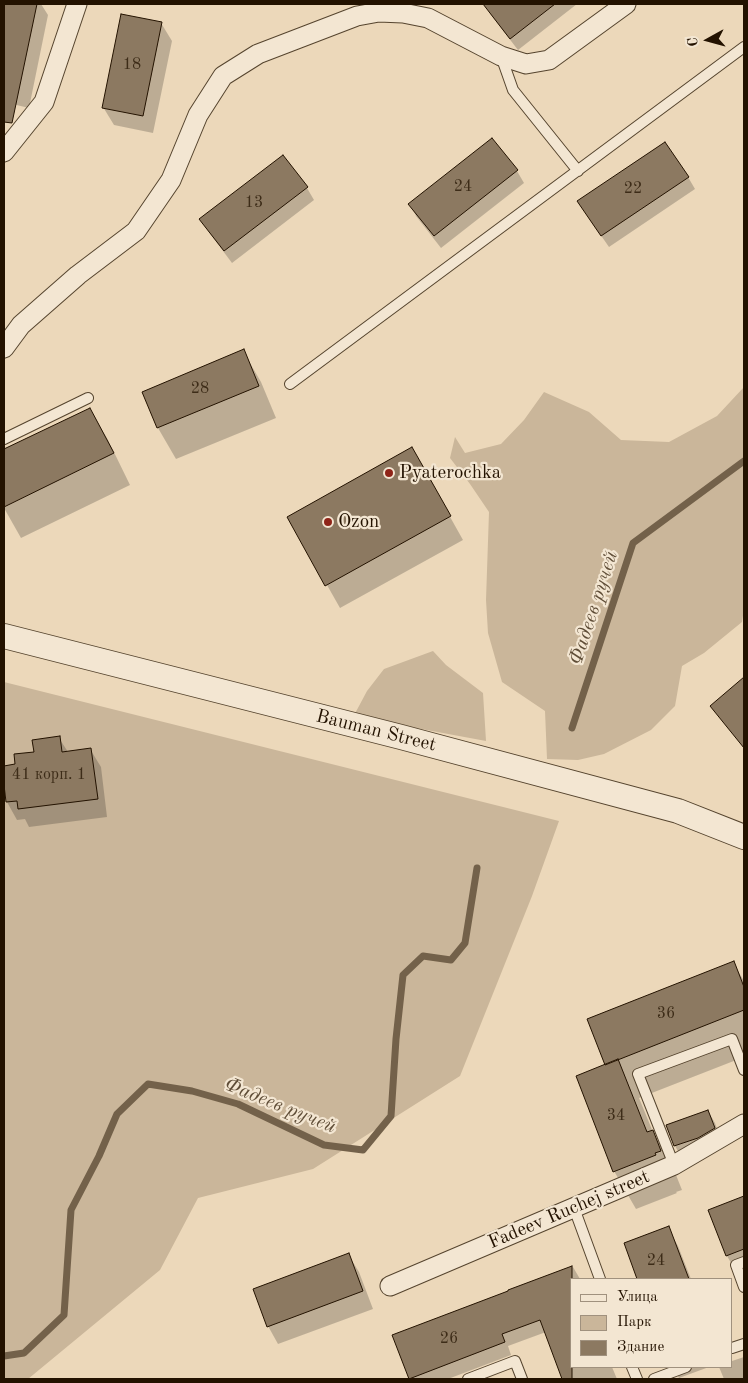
<!DOCTYPE html>
<html>
<head>
<meta charset="utf-8">
<style>
  body { margin:0 }
  #map { position:relative; width:748px; height:1383px; overflow:hidden; background:#ecd8ba; font-family:"Old Standard TT",serif }
  canvas { display:block }
  .frame { position:absolute; inset:0; border:5px solid #231200; pointer-events:none }
  .legend { position:absolute; left:570px; top:1278px; width:162px; height:90px; box-sizing:border-box; background:#f3e6d2; border:1px solid #a0917e; margin:0; padding:6px 9px; list-style:none; font-size:15px; color:#231200 }
  .legend li { display:flex; align-items:center; gap:10px; height:25px }
  .legend b { width:25px; border:1px solid #a0917e }
  .north { position:absolute; left:683px; top:15px; width:50px; height:50px; -webkit-text-stroke:4px #f3e6d2; paint-order:stroke; rotate:263deg; font-size:14px; font-weight:700; line-height:20px; text-align:center; color:#231200 }
  .north::after { content:''; display:block; margin:auto; width:18px; height:22px; background:#231200; clip-path:polygon(50% 0,100% 100%,50% 72%,0 100%) }
</style>
</head>
<body>
<div id="map">
<canvas width="748" height="1383"></canvas>
<div class="frame"></div>
<ul class="legend">
<li><b style="height:6px;background:#f3e6d2"></b>Улица</li>
<li><b style="height:14px;background:#cab69a"></b>Парк</li>
<li><b style="height:14px;background:#8c7961"></b>Здание</li>
</ul>
<div class="north">С</div>
</div>
<script>
const g = document.querySelector('canvas').getContext('2d');
g.lineJoin = 'round';
function paint(path, color) {
  g.fillStyle = color;
  g.fill(path, 'evenodd');
}
function poly(rows) {
  const path = new Path2D();
  for (const r of rows) {
    path.moveTo(r[0], r[1]);
    for (let i = 2; i < r.length; i += 2) path.lineTo(r[i], r[i + 1]);
  }
  return path;
}
function strokePath(path, color, width, dash) {
  g.strokeStyle = color;
  g.lineWidth = width;
  g.lineCap = dash ? 'butt' : 'round';
  g.setLineDash(dash || []);
  g.stroke(path);
}
function label(font, color, halo, rows, align = 'center') {
  g.font = font + ' "Old Standard TT",serif';
  g.lineWidth = 4.5;
  g.setLineDash([]);
  g.textBaseline = 'middle';
  g.strokeStyle = halo;
  g.fillStyle = color;
  for (const [text, x, y, turn = 0] of rows) {
    g.save();
    g.translate(x, y);
    g.rotate((+turn || 0) * Math.PI / 180);
    g.textAlign = isNaN(turn) ? turn : align;
    if (halo) g.strokeText(text, 0, 0);
    g.fillText(text, 0, 0);
    g.restore();
  }
}
paint(poly([
  [744,387,744,609,742,622,704,653,682,666,675,706,651,730,604,754,578,760,547,759,545,711,502,682,488,633,486,600,489,512,470,484,450,458,455,437,465,453,501,444,524,420,544,392,589,412,621,440,669,442,717,416],
  [433,651,446,665,483,693,486,741,389,723,351,721,367,691,384,669],
  [4,682,559,821,532,896,460,1076,313,1169,198,1198,160,1270,28,1379,4,1379]
]), '#cab69a');
paint(poly([
  [4,4,41,4,48,15,29,108,4,102],
  [484,4,577,4,518,50,491,15],
  [161,23,172,41,153,133,114,125,103,107],
  [283,156,307,188,314,200,232,263,208,231,201,219],
  [517,171,524,183,441,248,416,216,410,204],
  [688,177,695,189,609,247,586,214],
  [243,351,261,382,276,418,176,459,158,428,143,392],
  [90,409,108,440,130,485,21,538,4,508,4,450],
  [412,449,463,540,340,608,289,518],
  [744,678,744,748,711,706],
  [59,738,68,752,90,749,101,767,107,817,29,827,25,819,17,820,7,802,4,767,16,765],
  [733,963,744,981,744,1057,639,1098,653,1132,674,1170,682,1190,676,1192,677,1193,636,1209,614,1171,607,1065],
  [708,1111,715,1123,721,1140,682,1158,675,1146,667,1126],
  [744,1198,744,1264,734,1268,727,1256,710,1211],
  [668,1228,678,1246,691,1279,638,1279,625,1244],
  [348,1254,359,1272,373,1309,278,1344,268,1326],
  [573,1267,580,1279,572,1279,572,1367,612,1367,617,1379,563,1379,546,1332,508,1346,511,1355,448,1379,411,1379,394,1336,510,1292,509,1290],
  [744,1357,744,1379,724,1379,719,1367,732,1367,732,1361],
  [673,1367,709,1367,679,1378]
]), '#0003');
strokePath(poly([
  [572,728,633,543,744,461],
  [4,1356,24,1353,64,1315,71,1210,99,1156,117,1114,148,1084,192,1091,238,1104,324,1145,363,1150,391,1116,396,1039,403,975,423,956,451,960,465,943,477,868]
]), '#73614a', 7);
const building = poly([
  [4,4,37,4,12,123,4,122,4,4],
  [483,4,555,4,510,39,483,4],
  [121,14,162,22,143,116,102,108,121,14],
  [492,138,518,170,434,236,408,204,492,138],
  [665,142,689,177,601,236,577,201,665,142],
  [283,155,308,187,224,251,199,219,283,155],
  [244,349,259,386,157,428,142,392,244,349],
  [90,408,114,453,4,507,4,449,90,408],
  [412,447,451,516,325,586,287,517,412,447],
  [744,677,744,748,710,706,744,677],
  [60,736,62,752,91,748,98,799,18,809,17,801,6,802,4,785,4,766,15,764,14,754,34,752,32,740,60,736],
  [734,961,744,987,744,1010,605,1065,587,1019,734,961],
  [618,1059,647,1132,653,1130,661,1151,655,1153,656,1155,613,1172,576,1076,618,1059],
  [708,1110,715,1128,698,1138,674,1146,666,1125,708,1110],
  [744,1196,744,1249,726,1256,708,1210,744,1196],
  [669,1226,689,1279,637,1279,624,1243,669,1226],
  [349,1253,363,1291,267,1327,253,1289,349,1253],
  [572,1266,572,1379,562,1379,540,1320,502,1334,505,1342,409,1379,392,1335,508,1291,508,1290,572,1266]
]);
paint(building, '#8c7961');
strokePath(building, '#231200', 1);
const service = poly([
  [501,56,513,90,578,171],
  [290,384,744,47],
  [4,439,88,398],
  [674,1165,638,1074,732,1039,744,1070],
  [574,1208,600,1279],
  [744,1262,736,1265,744,1287],
  [732,1348,744,1344],
  [632,1367,637,1379],
  [468,1379,515,1361,522,1379],
  [654,1379,686,1367]
]);
const minor = poly([
  [4,152,44,102,77,4],
  [4,348,21,325,78,275,136,231,171,180,198,115,223,76,258,54,357,16,379,12,403,13,428,18,501,56,526,64,549,60,626,4],
  [390,1286,674,1165,744,1124]
]);
const tertiary = poly([
  [4,636,401,737,678,811,744,837]
]);
strokePath(service, '#55442e', 12);
strokePath(minor, '#55442e', 21);
strokePath(tertiary, '#55442e', 26);
strokePath(service, '#f3e6d2', 10);
strokePath(minor, '#f3e6d2', 19);
strokePath(tertiary, '#f3e6d2', 24);
for (const [x, y, r, color] of [
  [389,473,5,"#8f2418"],
  [328,522,5,"#8f2418"]
]) {
  const dot = new Path2D();
  dot.arc(x, y, r, 0, 2 * Math.PI);
  g.fillStyle = color;
  g.fill(dot);
  strokePath(dot, '#f3e6d2', 2);
}
label('16px', '#3d2c18', null, [
  ["18",132,65],
  ["24",463,187],
  ["22",633,189],
  ["13",254,203],
  ["28",200,389],
  ["41 корп. 1",49,775],
  ["36",666,1014],
  ["34",616,1116],
  ["24",656,1261],
  ["26",449,1339]
]);
label('19px', '#231200', '#f3e6d2', [
  ["Pyaterochka",399,473],
  ["Ozon",338,522]
], 'left');
label('19px', '#231200', '#f3e6d2', [
  ["Bauman Street",376,731,14],
  ["Fadeev Ruchej street",569,1210,-23]
]);
label('italic 20px', '#5f4d37', '#f3e6d2', [
  ["Фадеев ручей",594,608,-72],
  ["Фадеев ручей",280,1106,22]
]);
</script>
</body>
</html>
